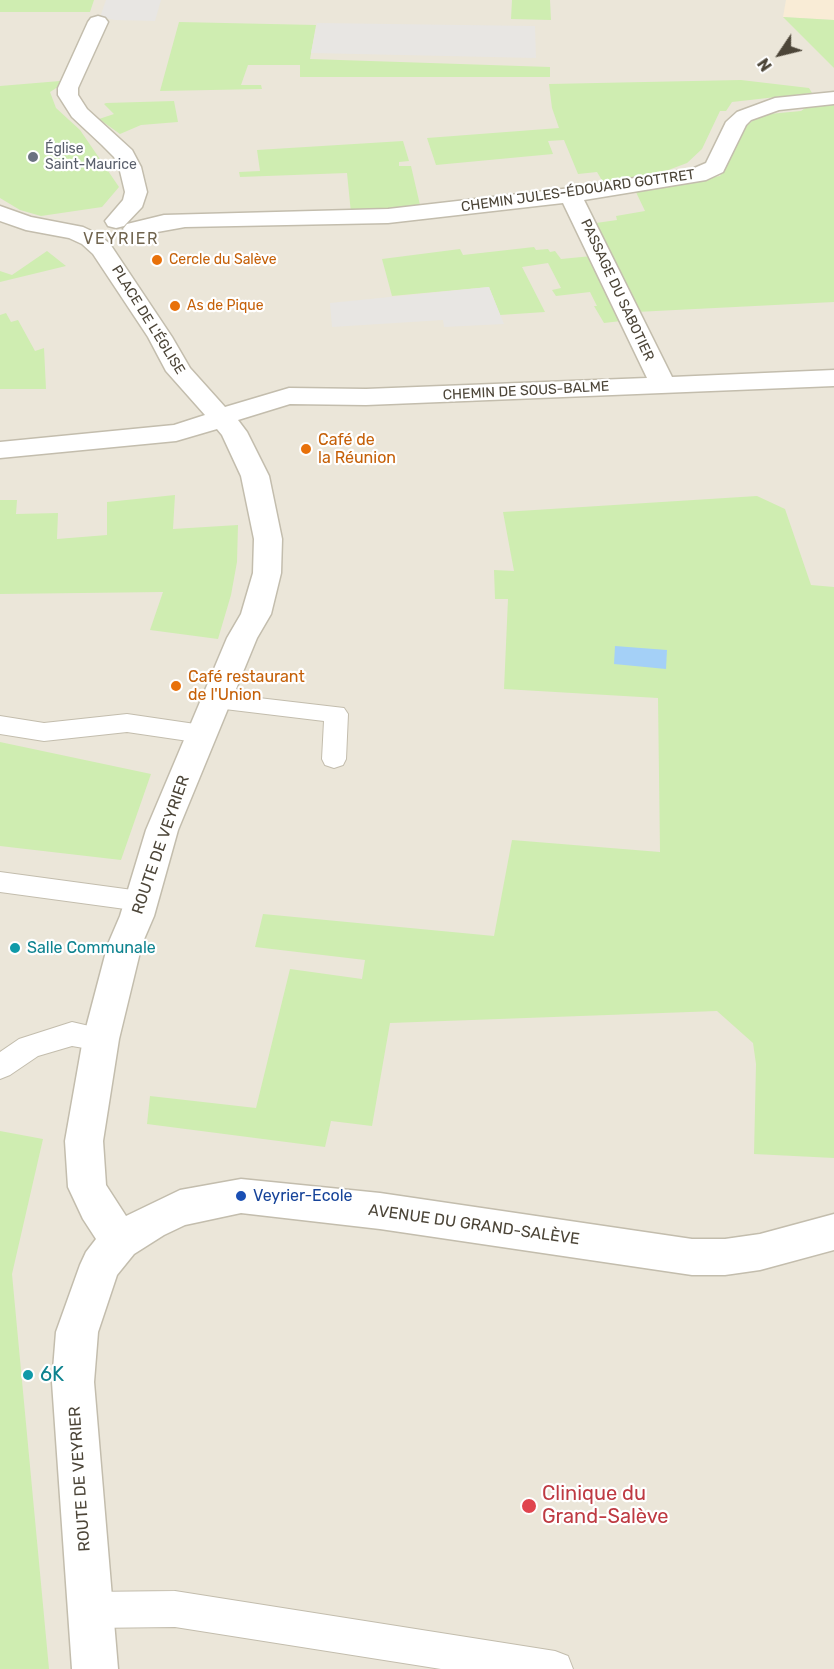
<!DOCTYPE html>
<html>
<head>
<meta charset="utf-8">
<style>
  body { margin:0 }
  #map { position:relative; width:834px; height:1669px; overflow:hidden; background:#f7f4eb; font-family:Rubik,sans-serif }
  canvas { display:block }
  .north { position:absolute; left:750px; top:24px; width:60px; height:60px; -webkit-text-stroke:4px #fff; paint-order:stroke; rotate:235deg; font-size:16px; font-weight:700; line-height:24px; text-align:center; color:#4c4538 }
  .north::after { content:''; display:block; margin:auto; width:21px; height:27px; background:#4c4538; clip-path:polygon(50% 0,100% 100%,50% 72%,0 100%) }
</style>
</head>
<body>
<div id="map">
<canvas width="834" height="1669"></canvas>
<div class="north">N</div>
</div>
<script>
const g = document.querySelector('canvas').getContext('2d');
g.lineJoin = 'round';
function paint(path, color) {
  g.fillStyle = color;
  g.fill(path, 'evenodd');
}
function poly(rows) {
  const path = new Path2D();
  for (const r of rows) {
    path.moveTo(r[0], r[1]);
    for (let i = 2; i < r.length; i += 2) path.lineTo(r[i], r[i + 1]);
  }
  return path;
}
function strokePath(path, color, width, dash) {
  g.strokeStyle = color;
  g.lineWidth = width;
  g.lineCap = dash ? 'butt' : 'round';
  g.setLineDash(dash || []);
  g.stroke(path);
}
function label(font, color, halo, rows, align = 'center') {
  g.font = font + ' Rubik,sans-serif';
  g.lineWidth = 4.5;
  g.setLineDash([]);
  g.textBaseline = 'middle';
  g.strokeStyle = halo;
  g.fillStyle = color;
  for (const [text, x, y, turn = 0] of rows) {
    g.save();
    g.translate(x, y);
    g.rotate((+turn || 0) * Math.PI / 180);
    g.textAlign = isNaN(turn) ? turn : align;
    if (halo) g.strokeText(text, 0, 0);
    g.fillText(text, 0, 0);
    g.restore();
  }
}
paint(poly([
  [0,0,834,0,834,1669,0,1669]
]), '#ebe6d9');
paint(poly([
  [786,0,834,0,834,20,783,17]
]), '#f9ecd6');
paint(poly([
  [0,0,94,0,90,12,0,12],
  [512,0,550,0,551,20,511,19],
  [783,17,834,20,834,68],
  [179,22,316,25,310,59,550,67,550,77,300,77,300,65,248,65,241,85,261,85,262,89,160,91],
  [741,80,809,88,812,93,732,102,726,111,720,111,702,149,687,163,663,172,603,182,597,172,578,174,564,140,548,141,553,154,436,165,427,138,559,128,552,108,549,84],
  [60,81,61,85,50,92,56,108,80,130,119,187,102,207,41,216,20,210,0,198,0,86],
  [174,101,178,122,141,125,120,134,99,119,114,114,104,104,106,103],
  [834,105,834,302,636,312,589,224,617,220,616,216,645,211,635,190,720,176,745,127,757,117,769,114,801,111,808,106],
  [403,141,409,161,399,162,399,166,411,166,420,205,351,213,347,173,240,177,239,172,260,171,257,150],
  [534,247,536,250,548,249,550,252,555,251,561,259,592,256,621,321,604,323,594,306,597,306,590,292,556,296,552,290,561,288,548,263,522,267,545,312,500,315,489,287,392,296,382,259,460,249,463,255],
  [47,251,66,266,0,282,0,271,12,275],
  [6,313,11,322,18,320,35,351,44,348,46,389,0,389,0,315],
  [175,495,173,529,238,525,237,562,231,595,218,639,150,630,163,592,0,594,0,500,17,500,16,514,58,513,57,539,107,535,107,502],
  [757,496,785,509,811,585,834,587,834,1158,754,1154,756,1064,753,1043,717,1011,390,1023,372,1126,331,1121,325,1147,147,1124,150,1096,256,1108,290,969,362,979,365,960,255,947,263,914,494,936,512,840,660,852,658,698,504,689,508,599,495,599,494,570,514,571,503,512],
  [0,742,151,774,121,860,0,846],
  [0,1131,43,1139,12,1274,49,1669,0,1669]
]), '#cfedb1');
paint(poly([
  [106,0,161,0,155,21,115,20,100,17],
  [317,23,535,26,536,58,311,53],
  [489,287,504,324,444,327,443,320,332,327,330,303]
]), '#e8e6e3');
paint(poly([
  [615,646,667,650,666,669,614,664]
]), '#a4d0f7');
const lane = poly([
  [216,693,344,708,348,714,346,759,343,765,334,768,325,765,322,759,324,721,208,707,204,701,208,695,216,693],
  [127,714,202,725,211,728,214,734,211,740,202,743,127,732,44,741,0,734,0,716,44,723,127,714],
  [0,872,140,891,149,894,153,901,149,908,140,911,0,892,0,872],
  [72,1022,111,1031,115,1039,111,1047,101,1051,72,1046,38,1056,10,1075,0,1079,0,1052,19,1039,72,1022],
  [175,1591,555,1651,568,1656,573,1669,441,1669,175,1627,89,1628,76,1623,71,1610,76,1597,89,1592,175,1591]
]);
const street = poly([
  [98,16,105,18,108,22,78,88,78,95,87,109,132,150,141,167,147,192,142,207,124,226,116,228,108,226,105,221,123,200,125,192,119,167,114,157,102,145,72,117,58,95,58,88,88,22,91,18,98,16],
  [834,92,834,104,779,110,751,120,746,125,723,172,706,180,584,200,672,377,834,370,834,386,366,405,290,404,238,420,247,432,269,476,282,539,281,573,271,614,257,638,178,830,154,916,142,944,119,1039,103,1141,106,1185,126,1216,180,1190,241,1179,380,1193,692,1239,725,1239,760,1234,834,1214,834,1250,760,1270,725,1275,692,1275,380,1229,241,1213,185,1225,164,1235,134,1254,117,1275,98,1332,94,1382,118,1669,72,1669,52,1382,56,1332,80,1265,86,1252,96,1239,83,1219,68,1187,65,1141,83,1039,108,944,120,916,146,830,227,638,241,614,253,573,254,539,241,476,222,435,217,429,176,441,0,458,0,442,174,425,205,415,166,371,148,337,93,254,82,244,69,238,26,230,0,221,0,206,31,217,83,227,98,234,110,244,172,337,190,368,225,407,289,388,366,389,647,378,563,203,388,223,185,227,135,236,127,234,123,229,127,224,164,215,388,209,571,188,692,169,706,163,726,122,737,112,775,98,834,92]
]);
strokePath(lane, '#c3bdad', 2);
strokePath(street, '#c3bdad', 3);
paint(lane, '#fff');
paint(street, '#fff');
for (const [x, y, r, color] of [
  [33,157,6,"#6b7280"],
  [157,260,6,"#e8710a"],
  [175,306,6,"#e8710a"],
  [306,449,6,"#e8710a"],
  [176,686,6,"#e8710a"],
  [15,948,6,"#0f9aa8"],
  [241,1196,6,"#1a4fb4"],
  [28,1375,6,"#0f9aa8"],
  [529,1506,8,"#e0444e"]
]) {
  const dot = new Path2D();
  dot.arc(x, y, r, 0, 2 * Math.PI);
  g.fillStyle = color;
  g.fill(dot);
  strokePath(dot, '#fff', 2);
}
label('14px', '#5b616d', '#fff', [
  ["Église",45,149],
  ["Saint-Maurice",45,165]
], 'left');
label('14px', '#4c4538', '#fff', [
  ["CHEMIN JULES-ÉDOUARD GOTTRET",578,191,-8],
  ["PASSAGE DU SABOTIER",617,290,65],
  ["PLACE DE L'ÉGLISE",148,320,58],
  ["CHEMIN DE SOUS-BALME",526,391,-3]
]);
label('14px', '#c56008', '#fff', [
  ["Cercle du Salève",169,260],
  ["As de Pique",187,306]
], 'left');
g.letterSpacing = '1.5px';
label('16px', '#70644e', '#fff', [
  ["VEYRIER",121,239]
]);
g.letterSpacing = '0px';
label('16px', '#c56008', '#fff', [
  ["Café de",318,440],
  ["la Réunion",318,458],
  ["Café restaurant",188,677],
  ["de l'Union",188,695]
], 'left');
label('16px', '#4c4538', '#fff', [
  ["ROUTE DE VEYRIER",161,845,-71],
  ["AVENUE DU GRAND-SALÈVE",474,1225,8],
  ["ROUTE DE VEYRIER",80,1479,-94]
]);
label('16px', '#0d838f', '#fff', [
  ["Salle Communale",27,948]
], 'left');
label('16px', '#164399', '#fff', [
  ["Veyrier-Ecole",253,1196]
], 'left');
label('20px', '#0d838f', '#fff', [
  ["6K",40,1375]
], 'left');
label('20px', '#be3a42', '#fff', [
  ["Clinique du",542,1494],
  ["Grand-Salève",542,1517]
], 'left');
</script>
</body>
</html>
